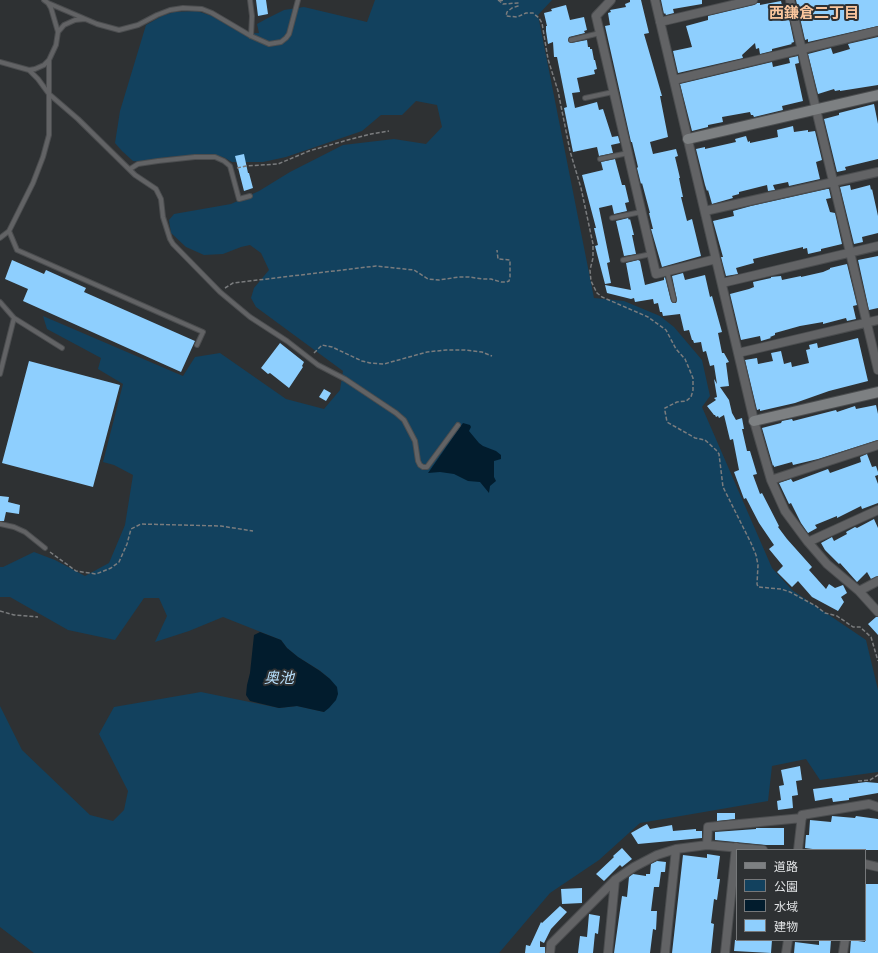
<!DOCTYPE html>
<html>
<head>
<meta charset="utf-8">
<style>
  body { margin:0 }
  #map { position:relative; width:878px; height:953px; overflow:hidden; background:#2e3133; font-family:"Golos Text","Noto Sans JP",sans-serif }
  canvas { display:block }
  .legend { position:absolute; left:736px; top:849px; width:130px; height:92px; box-sizing:border-box; background:#2e3133; border:1px solid #76787a; margin:0; padding:5px 7px; list-style:none; font-size:12px; color:#e1e3e5 }
  .legend li { display:flex; align-items:center; gap:8px; height:20px }
  .legend b { width:20px; border:1px solid #76787a }
</style>
</head>
<body>
<div id="map">
<canvas width="878" height="953"></canvas>
<ul class="legend">
<li><b style="height:5px;background:#7d8082"></b>道路</li>
<li><b style="height:11px;background:#12415e"></b>公園</li>
<li><b style="height:11px;background:#021c2d"></b>水域</li>
<li><b style="height:11px;background:#8ecffe"></b>建物</li>
</ul>
</div>
<script>
const g = document.querySelector('canvas').getContext('2d');
g.lineJoin = 'round';
function paint(path, color) {
  g.fillStyle = color;
  g.fill(path, 'evenodd');
}
function poly(rows) {
  const path = new Path2D();
  for (const r of rows) {
    path.moveTo(r[0], r[1]);
    for (let i = 2; i < r.length; i += 2) path.lineTo(r[i], r[i + 1]);
  }
  return path;
}
function strokePath(path, color, width, dash) {
  g.strokeStyle = color;
  g.lineWidth = width;
  g.lineCap = dash ? 'butt' : 'round';
  g.setLineDash(dash || []);
  g.stroke(path);
}
function label(font, color, halo, rows, align = 'center') {
  g.font = font + ' "Golos Text","Noto Sans JP",sans-serif';
  g.lineWidth = 4;
  g.setLineDash([]);
  g.textBaseline = 'middle';
  g.strokeStyle = halo;
  g.fillStyle = color;
  for (const [text, x, y, turn = 0] of rows) {
    g.save();
    g.translate(x, y);
    g.rotate((+turn || 0) * Math.PI / 180);
    g.textAlign = isNaN(turn) ? turn : align;
    if (halo) g.strokeText(text, 0, 0);
    g.fillText(text, 0, 0);
    g.restore();
  }
}
paint(poly([
  [375,0,552,0,538,15,594,298,624,301,660,316,674,327,702,360,710,396,702,407,772,568,792,590,866,640,878,690,878,772,820,780,806,759,772,766,768,801,640,823,599,860,550,893,499,953,34,953,0,927,0,706,22,750,90,815,113,821,124,810,128,791,99,734,114,707,201,692,279,708,297,706,324,712,330,679,319,670,298,657,287,648,281,640,223,617,189,631,155,642,167,616,159,598,144,598,115,640,68,630,10,597,0,597,0,567,3,567,34,552,55,560,85,576,109,563,125,525,133,475,114,465,103,462,123,384,98,369,101,358,47,329,43,316,183,376,195,357,220,353,286,399,324,409,340,390,343,371,256,307,251,298,254,288,269,270,261,253,250,245,241,247,223,254,204,255,186,247,171,233,169,220,174,214,231,204,259,191,290,172,343,145,394,139,426,144,442,127,437,105,416,101,402,115,381,115,362,131,286,157,263,162,232,162,223,157,200,155,167,157,143,162,133,161,122,151,115,143,120,111,146,25,162,16,174,12,197,11,212,16,243,34,259,33,257,24,266,19,284,10,304,7,367,22]
]), '#12415e');
paint(poly([
  [463,423,470,425,471,427,469,431,479,443,483,446,496,451,501,455,501,459,494,461,494,477,496,481,490,486,489,493,480,482,468,481,454,474,440,472,428,473],
  [260,632,281,640,287,648,298,657,320,671,330,679,337,687,338,694,336,700,329,708,324,712,297,706,279,708,250,701,246,695,247,685,250,673,254,635]
]), '#021c2d');
paint(poly([
  [256,0,266,0,268,14,258,16],
  [630,0,641,0,649,33,644,34,662,96,660,96,668,137,650,142,653,154,676,149,678,156,675,157,680,178,679,178,683,197,681,197,687,221,692,219,701,256,662,267,651,229,653,229,649,213,650,213,642,183,641,184,637,168,638,167,632,142,631,142,605,26,610,25,608,13,611,12,610,10,626,7,625,4,630,2],
  [661,0,702,0,702,4,673,9,674,13,666,15,665,13,664,14],
  [796,0,878,0,878,26,808,42,808,39,805,40],
  [781,1,783,10,787,9,794,42,791,43,792,44,772,49,772,51,760,54,759,48,756,49,755,43,742,55,743,58,678,73,673,51,692,47,686,26,708,20,708,16,754,5,757,3,760,3,760,5],
  [566,5,570,20,584,17,587,30,584,31,585,33,569,37,568,41,571,43,587,40,588,47,590,47,590,49,592,49,594,60,595,60,597,69,594,70,595,74,577,78,580,92,572,93,575,108,597,102,599,110,603,109,612,137,618,136,620,143,611,145,613,153,599,156,597,147,573,152,564,108,567,107,557,57,554,57,553,42,548,44,546,31,546,26,547,26,544,13,552,11,551,9],
  [878,37,878,85,840,91,840,90,835,91,834,89,818,94,808,54,831,48,833,54,850,49,848,44],
  [798,56,799,63,795,64,803,101,782,106,783,110,754,117,753,115,751,115,750,112,722,117,723,122,708,125,708,127,692,131,680,84,772,62,773,67,790,63,789,58],
  [874,104,878,124,878,159,845,167,846,170,837,172,824,119,839,115,839,113],
  [793,126,794,132,808,130,808,132,815,131,822,160,816,162,820,179,789,186,788,182,773,185,775,190,768,191,767,185,739,192,739,194,732,196,733,198,712,204,708,190,707,191,705,185,696,149,705,147,705,149,736,142,735,139,746,136,748,142,750,141,750,143,778,137,777,130],
  [244,154,248,173,249,173,253,188,244,191,235,156],
  [615,159,622,185,625,185,629,202,625,203,627,211,614,214,612,205,599,208,610,262,607,263,611,283,605,284,595,246,598,245,594,228,596,228,582,175,603,170,601,162],
  [850,185,851,190,870,185,871,190,872,189,878,216,878,233,862,237,863,242,854,244,840,187],
  [827,189,829,189,831,198,826,199,830,212,835,213,842,244,821,249,821,251,808,254,807,248,803,249,803,247,753,259,754,263,736,268,738,274,726,276,721,257,723,257,713,221,734,216,733,211,751,206],
  [628,218,629,220,630,219,634,235,632,235,636,254,624,256,616,221],
  [878,256,878,308,869,310,858,260],
  [12,260,44,274,46,270,86,288,84,292,195,341,181,372,23,301,28,289,5,279],
  [638,260,640,261,645,285,664,280,664,278,665,277,671,301,673,303,676,303,677,300,672,276,683,273,685,280,705,275,710,297,712,296,722,332,718,333,722,353,724,353,729,362,726,363,729,386,720,387,729,400,732,413,736,420,742,418,744,429,742,429,747,451,750,451,757,474,753,475,760,494,762,493,779,526,778,527,787,539,812,567,809,570,826,589,829,584,835,588,843,585,847,593,841,597,844,602,838,611,812,597,798,581,792,587,777,572,783,566,769,549,774,545,759,523,746,498,744,499,734,472,739,470,733,439,730,440,724,415,719,418,718,416,716,417,715,415,714,415,707,406,716,400,714,398,717,397,714,379,717,384,714,365,710,366,706,351,703,352,701,342,694,343,693,340,692,340,689,330,684,331,680,314,663,316,662,312,660,312,658,303,654,304,653,299,635,302,634,298,631,299,607,293,605,285,631,290,626,263],
  [847,264,857,305,853,306,856,319,847,321,846,318,823,324,823,322,800,326,775,333,775,335,770,337,771,338,761,341,760,336,741,340,730,294,749,289,754,287,753,282,771,278,771,277,781,276,782,280,801,276,801,277,823,272,830,269,830,268],
  [858,338,868,381,829,391,795,403,760,411,760,409,757,410,745,360,757,358,758,364,773,361,771,353,781,351,784,364,791,362,792,367,809,363,806,350,810,349,809,345,817,343,818,348],
  [280,343,304,362,302,366,303,367,289,388,270,373,268,374,261,368],
  [29,361,120,385,93,487,2,463],
  [324,389,331,393,326,401,319,397],
  [876,405,878,414,878,440,818,459,793,465,792,462,774,467,774,465,773,466,762,428,781,423,782,421,792,419,793,421,836,410,837,412,855,406,856,409],
  [867,454,872,467,876,466,878,472,878,475,875,476,878,484,878,503,862,509,861,506,837,518,837,516,815,525,817,528,808,533,801,523,791,503,789,504,779,483,791,479,793,482,828,469,830,473,861,462,860,457],
  [0,496,9,497,8,502,20,505,19,514,6,512,4,521,0,521],
  [874,519,878,528,878,576,871,579,867,572,857,582,840,563,839,564,825,550,821,543,832,537,834,541,847,534,846,532,855,527,857,528],
  [876,617,878,617,878,635,868,624],
  [800,766,802,780,796,781,798,795,792,796,793,808,778,810,777,801,781,800,779,786,784,785,781,770],
  [866,782,878,783,878,793,849,798,849,800,833,802,832,798,815,801,813,789],
  [717,813,735,813,735,819,717,821],
  [832,816,855,818,856,816,878,819,878,850,820,850,805,848,806,835,809,835,810,820,831,822],
  [647,824,650,829,672,825,673,831,696,829,696,831,702,831,702,838,638,844,631,833],
  [756,828,784,828,784,845,766,845,715,840,715,832,756,829],
  [622,848,632,859,622,867,620,865,604,881,596,874,614,857,613,856],
  [707,854,720,856,717,879,720,879,717,900,714,899,711,923,714,924,711,953,672,953,683,855,707,858],
  [657,861,666,862,665,872,661,872,659,887,654,887,651,911,657,911,656,930,653,929,650,953,614,953,622,896,627,897,629,877,633,874,646,876,646,874,650,874,651,864],
  [865,884,878,884,878,953,850,953,851,940,865,942],
  [582,888,582,903,562,904,561,889],
  [560,906,567,912,551,929,544,943,540,941,540,947,545,947,545,953,525,953,526,945,530,946,541,922,542,923],
  [589,914,600,916,598,934,595,933,593,953,578,953,580,936,587,937],
  [735,940,772,940,771,953,734,951],
  [819,940,831,940,830,953,794,953,795,942,819,945]
]), '#8ecffe');
const lane = poly([
  [250,0,252,16,251,36],
  [48,3,97,24,119,30,138,25,157,15,170,10,183,8,202,9,212,13,251,36,269,44,281,42,286,38,289,34,298,0],
  [58,32,64,25,75,20,85,19],
  [571,40,600,33],
  [0,62,29,70,38,79,49,94,78,119,135,175,156,189,161,199,163,217,170,239,173,244,220,292,250,317,287,341,318,365,345,379,396,413,404,420,415,441,418,461,420,465,423,467,427,467,458,425],
  [29,70,35,69,44,65,49,60],
  [585,98,613,92],
  [600,159,628,153],
  [130,169,138,164,158,161,195,157,215,157,224,161,230,166,239,199,250,196],
  [612,218,641,212],
  [9,231,17,250,203,332,197,345],
  [0,238,9,231,33,183,43,157,49,135,49,60,56,45,58,32,51,8,48,3,44,0],
  [623,260,651,254],
  [667,271,674,300],
  [0,302,14,318,62,348],
  [0,374,14,318],
  [0,524,14,527,25,532,45,548]
]);
const street = poly([
  [611,0,596,16,656,274,716,259],
  [655,0,754,421,771,480,785,511,808,542,827,564,859,591,878,612],
  [790,0,878,370],
  [660,22,753,0],
  [674,80,878,31],
  [705,211,878,172],
  [722,283,878,246],
  [738,353,878,320],
  [771,480,878,445],
  [808,542,878,510],
  [859,591,878,581],
  [707,845,708,827,802,818],
  [798,850,802,815,869,804,878,807],
  [865,864,878,867],
  [550,953,551,944,615,880,634,867,657,855,676,849,707,845,763,850],
  [608,953,615,880],
  [665,953,676,849],
  [725,953,736,847],
  [786,953,788,940],
  [843,953,845,940]
]);
const secondary = poly([
  [688,139,878,95],
  [754,421,878,392]
]);
strokePath(lane, '#4b4d4f', 6);
strokePath(street, '#4b4d4f', 10);
strokePath(secondary, '#4b4d4f', 12);
strokePath(poly([
  [498,0,503,4,518,3,518,6,512,8,507,12,506,16,517,17,526,13,533,13,539,18,542,23,548,59,558,91,570,151,581,188,593,244,593,258,590,270,591,281,597,293,602,297,648,317,666,330,676,349,685,359,693,378,693,390,691,397,686,401,677,402,665,408,665,411,667,422,695,438,705,440,716,450,719,454,723,487,751,543,756,555,758,565,757,584,758,587,781,589,790,592,816,606,825,613,837,616,853,627,860,627,871,637,878,661],
  [499,1,504,0],
  [237,168,246,166,278,164,309,151,344,141,371,134,389,131],
  [225,288,233,283,376,266,414,270,428,279,439,280,459,277,469,277,483,279,491,279,501,282,506,282,509,281,510,277,510,260,498,259,497,250],
  [314,353,322,345,332,347,362,361,370,363,384,364,427,352,446,350,465,350,482,352,492,356],
  [50,552,76,571,96,574,111,568,119,562,127,544,131,529,141,524,221,526,253,531],
  [0,611,14,615,38,617],
  [858,781,870,780,878,775]
]), '#7a7c7e', 1.5, [4, 2]);
strokePath(lane, '#626365', 4);
strokePath(street, '#626365', 8);
strokePath(secondary, '#7d8082', 10);
label('bold 15px', '#fac69d', '#2e3133', [
  ["西鎌倉二丁目",814,13]
]);
label('italic 15px', '#b7dffc', '#2e3133', [
  ["奥池",279,678]
]);
</script>
</body>
</html>
